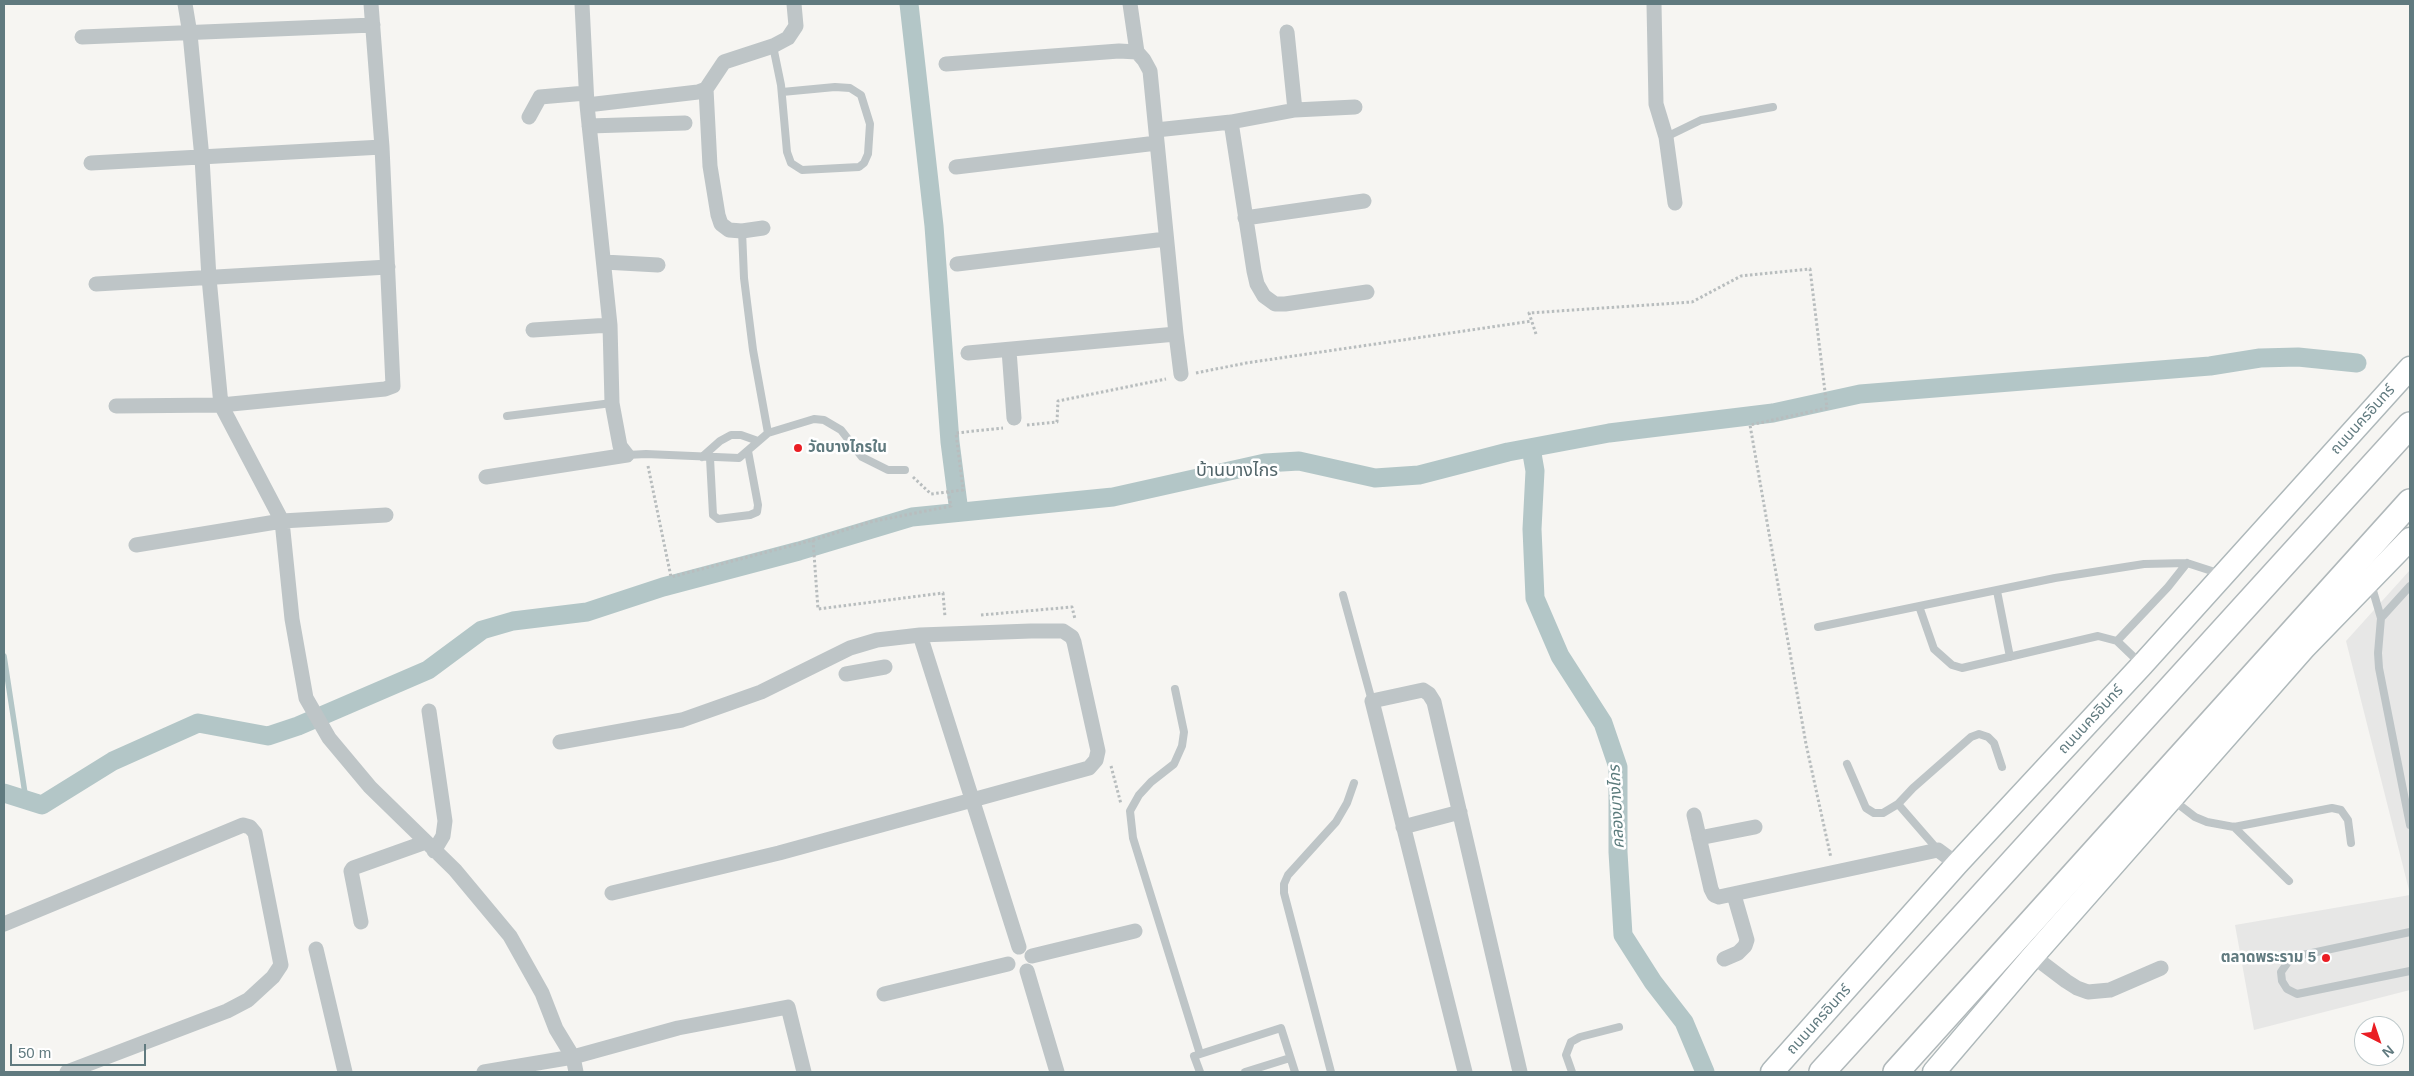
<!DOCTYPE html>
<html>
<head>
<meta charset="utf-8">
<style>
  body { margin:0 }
  #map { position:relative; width:2414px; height:1076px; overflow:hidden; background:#f6f5f2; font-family:Arial,sans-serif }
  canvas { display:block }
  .frame { position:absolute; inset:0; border:5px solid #607a7f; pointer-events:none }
  .north { position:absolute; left:2354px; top:1016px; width:50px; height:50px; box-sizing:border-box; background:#fff; border:1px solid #bfcacc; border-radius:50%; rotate:139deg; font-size:14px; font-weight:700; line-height:20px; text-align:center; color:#607a7f }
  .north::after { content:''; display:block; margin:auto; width:18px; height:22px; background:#ea1e24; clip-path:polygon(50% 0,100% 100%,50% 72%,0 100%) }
  .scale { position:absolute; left:10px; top:1044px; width:136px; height:22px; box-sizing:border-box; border:2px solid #607a7f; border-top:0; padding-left:6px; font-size:15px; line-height:18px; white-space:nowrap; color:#607a7f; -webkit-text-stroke:4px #fff; paint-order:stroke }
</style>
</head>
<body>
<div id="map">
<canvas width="2414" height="1076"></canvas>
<div class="frame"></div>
<div class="north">N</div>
<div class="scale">50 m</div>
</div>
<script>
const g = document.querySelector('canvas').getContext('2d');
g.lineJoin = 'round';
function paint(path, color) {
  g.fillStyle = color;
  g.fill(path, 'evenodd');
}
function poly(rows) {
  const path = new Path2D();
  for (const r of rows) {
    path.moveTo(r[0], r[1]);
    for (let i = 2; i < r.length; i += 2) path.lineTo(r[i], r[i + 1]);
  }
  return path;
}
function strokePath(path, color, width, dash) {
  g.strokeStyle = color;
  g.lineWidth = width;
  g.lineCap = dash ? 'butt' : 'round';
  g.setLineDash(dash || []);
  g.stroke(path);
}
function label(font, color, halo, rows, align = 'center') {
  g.font = font + ' Arial,"Noto Sans Thai",sans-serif';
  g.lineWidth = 5;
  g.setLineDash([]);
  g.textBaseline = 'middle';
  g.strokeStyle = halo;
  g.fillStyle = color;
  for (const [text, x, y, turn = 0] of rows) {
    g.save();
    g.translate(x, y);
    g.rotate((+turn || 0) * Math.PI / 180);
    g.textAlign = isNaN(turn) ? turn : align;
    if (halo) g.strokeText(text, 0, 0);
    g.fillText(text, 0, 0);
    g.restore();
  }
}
paint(poly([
  [2410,570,2410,894,2346,641],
  [2410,895,2410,990,2254,1030,2235,925]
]), '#e7e7e6');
strokePath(poly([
  [4,656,26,800]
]), '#b3c6c7', 5.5);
strokePath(poly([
  [909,4,934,226,950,442,959,512],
  [1531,448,1535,471,1532,529,1535,598,1560,656,1603,723,1618,767,1618,852,1623,935,1653,982,1684,1022,1705,1072],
  [4,793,42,805,113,761,198,723,268,736,298,726,428,670,482,630,513,621,587,612,663,587,799,551,912,517,1113,497,1265,463,1299,461,1375,478,1419,475,1508,452,1609,433,1773,413,1860,394,2210,366,2260,358,2298,357,2357,363]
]), '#b3c6c7', 19);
const secondary = poly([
  [1772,1072,1957,864,2142,665,2410,368],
  [1934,1072,2033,956,2305,647,2410,539]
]);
const primary = poly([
  [1822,1072,2410,425],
  [1896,1072,2410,502]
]);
strokePath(secondary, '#aeb8ba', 25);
strokePath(primary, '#b0b8ba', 28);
strokePath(poly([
  [1536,334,1529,313,1692,302,1741,276,1810,269,1827,408,1750,425,1806,744,1831,858],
  [1196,373,1246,363,1532,321],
  [1027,425,1057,422,1058,401,1166,379],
  [648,466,671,577,813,540,870,522,951,506,948,492],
  [913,477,931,494,963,490,956,433,1003,428],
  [813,540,818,609,943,593,945,617],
  [981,615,1072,607,1075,619],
  [1111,766,1121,804]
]), '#b8bdbe', 3, [2.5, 2.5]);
strokePath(poly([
  [773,46,781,85,787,152,791,163,802,170,859,167,864,163,868,154,870,124,861,95,850,88,835,87,782,92],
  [1666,137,1701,120,1773,107],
  [742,231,744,278,753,350,768,433],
  [507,416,612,403],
  [627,455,646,454,739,458,768,433,814,419,824,420,841,430,862,457,888,470,905,470],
  [702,457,720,441,731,435,741,435,758,441],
  [710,458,713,515,718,519,750,515,757,512,758,505,748,451],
  [2371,584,2381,618],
  [2410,586,2381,618,2378,653,2379,668,2410,825],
  [1997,591,2010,657],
  [1343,595,1372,701],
  [1919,606,1934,649,1952,665,1962,668,2098,636,2117,641,2141,664],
  [1818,627,2055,578,2144,564,2187,563,2221,574],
  [2117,641,2168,587,2187,563],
  [1175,689,1184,732,1182,746,1174,764,1151,782,1139,795,1130,811,1133,838,1200,1054],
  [1847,764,1866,808,1874,813,1883,813,1898,804],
  [2173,800,2195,817,2207,822,2234,827,2332,808,2341,810,2348,820,2351,843],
  [2234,827,2289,881],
  [1938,850,1898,804,1913,788,1971,737,1979,734,1988,737,1994,743,2002,767],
  [2410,932,2298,956,2288,962,2281,972,2282,981,2287,989,2297,994,2410,971],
  [1200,1072,1194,1056,1281,1028,1295,1072],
  [1245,1072,1290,1058],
  [1331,1072,1284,893,1284,884,1288,875,1336,822,1347,803,1354,783],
  [1572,1072,1566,1055,1571,1042,1580,1037,1619,1027]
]), '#bec5c7', 8);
strokePath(poly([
  [185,4,190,34,202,158,209,278,221,405,282,521,292,619,306,698,329,738,370,787,455,870,510,936,542,993,556,1029,573,1057,576,1072],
  [1654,4,1656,104,1666,137,1675,203],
  [1287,32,1295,110],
  [82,37,373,25],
  [946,64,1119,51,1137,52],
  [706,89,710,166,718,215,721,224,729,230,742,231,763,228],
  [587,105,698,92,706,89,724,62,773,46,788,38,796,26,794,4],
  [529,117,540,97,586,93],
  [1231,122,1254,271,1257,284,1264,296,1275,304,1285,304,1367,292],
  [589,126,685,123],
  [1156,130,1231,122,1295,110,1355,107],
  [91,163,382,147],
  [956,167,1157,143],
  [1245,218,1364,201],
  [604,262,658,265],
  [957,264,1166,239],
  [96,284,388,267],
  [533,330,610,325],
  [1176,334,1181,374],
  [1009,350,1014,418],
  [968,353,1176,334,1150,71,1144,60,1137,52,1130,4],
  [116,406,221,405,385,389,393,386,382,147,371,4],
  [486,477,627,455,620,446,612,403,610,325,587,105,582,4],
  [136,545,282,521,386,515],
  [920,635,1019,947],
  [846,674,885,667],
  [429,711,445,821,443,836,434,851],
  [560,742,682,720,761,692,850,648,877,640,920,635,1031,631,1063,631,1072,637,1074,642,1098,751,1096,760,1089,768,779,853,612,893],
  [1694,815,1711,889,1714,895,1719,897,1938,850,1957,864],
  [1403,827,1460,812],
  [1699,838,1755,827],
  [361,922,351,871,353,868,426,842],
  [4,924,243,825,250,827,255,833,281,965,273,977,248,1000,227,1011,67,1072],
  [316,949,345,1072],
  [1032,956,1135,931],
  [2033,956,2066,981,2077,988,2088,992,2110,990,2161,968],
  [1724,959,1738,953,1745,946,1747,940,1734,895],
  [1027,971,1057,1072],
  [884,994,1008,964],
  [484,1072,573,1057,678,1028,788,1007,804,1072],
  [1465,1072,1372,701,1423,690,1429,694,1434,702,1520,1072]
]), '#bec5c7', 15);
strokePath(secondary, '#fff', 22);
strokePath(primary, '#fff', 25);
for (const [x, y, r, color] of [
  [798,448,5,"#ea1e24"],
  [2326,958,5,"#ea1e24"]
]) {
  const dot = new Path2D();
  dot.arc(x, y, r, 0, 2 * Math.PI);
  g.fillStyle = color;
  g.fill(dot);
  strokePath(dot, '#fff', 2);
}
label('15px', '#607a7f', '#fff', [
  ["ถนนนครอินทร์",2363,420,-48],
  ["ถนนนครอินทร์",2091,720,-47],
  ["ถนนนครอินทร์",1819,1020,-48]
]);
label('bold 15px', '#607a7f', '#fff', [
  ["วัดบางไกรใน",808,448],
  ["ตลาดพระราม 5",2316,958,"right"]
], 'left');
label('italic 16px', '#5a7a7b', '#fff', [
  ["คลองบางไกร",1617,807,-93]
]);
label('18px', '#52656a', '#fff', [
  ["บ้านบางไกร",1237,471]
]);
</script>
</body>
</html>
